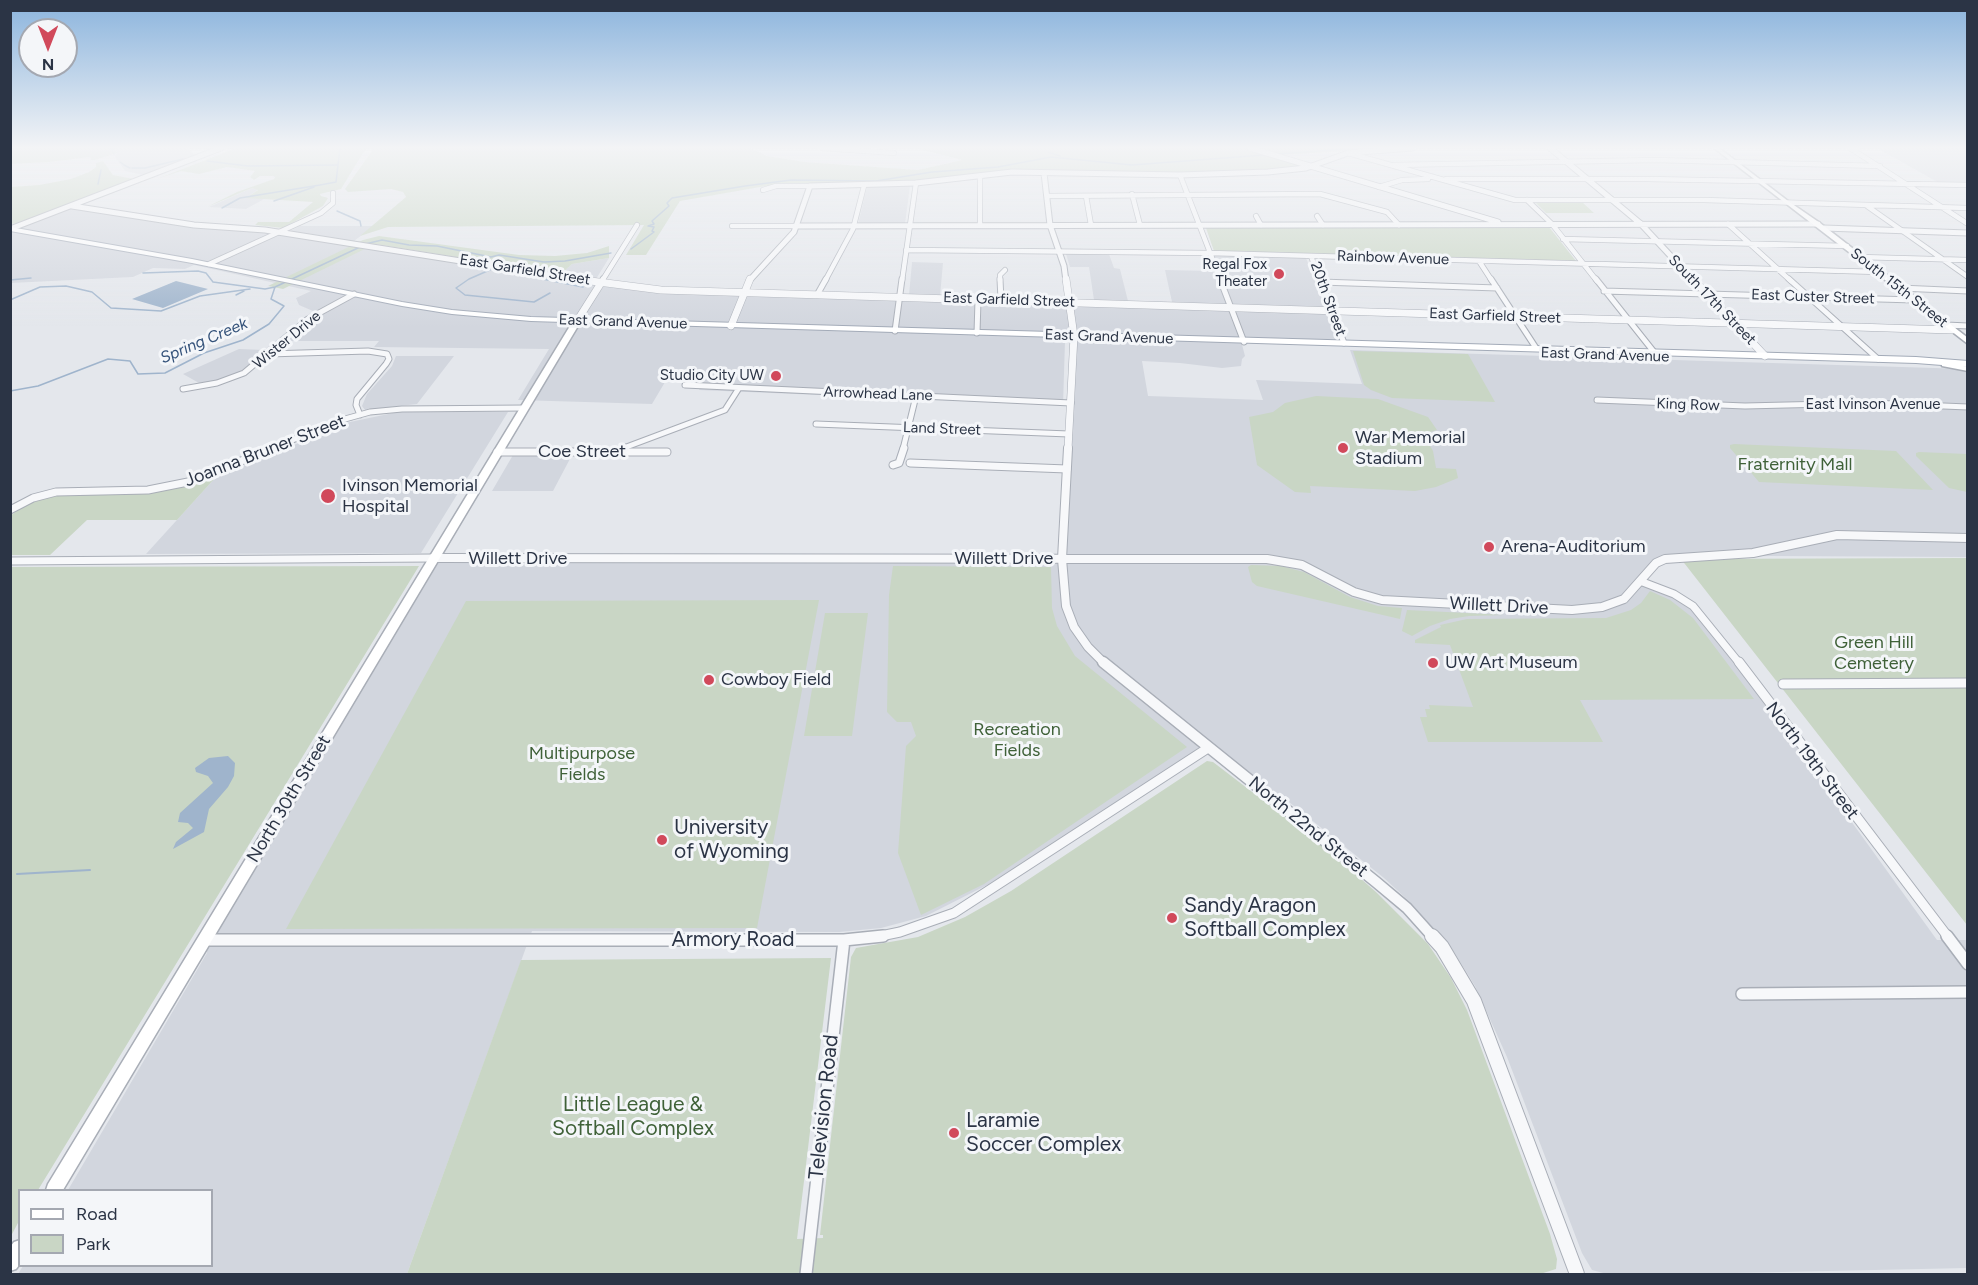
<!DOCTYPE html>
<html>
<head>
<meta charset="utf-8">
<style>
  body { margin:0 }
  #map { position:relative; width:1978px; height:1285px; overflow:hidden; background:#e4e7ec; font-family:Figtree,sans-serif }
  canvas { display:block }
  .frame { position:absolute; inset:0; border:12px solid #2b3445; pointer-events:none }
  .legend { position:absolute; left:18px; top:1189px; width:195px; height:78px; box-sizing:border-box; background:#f4f6f9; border:2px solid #a4a8b1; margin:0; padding:8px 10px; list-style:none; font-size:18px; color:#2b3445 }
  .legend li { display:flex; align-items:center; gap:12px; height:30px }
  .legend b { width:30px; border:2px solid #a4a8b1 }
  .north { position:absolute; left:18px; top:18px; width:60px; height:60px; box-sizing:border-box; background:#f4f6f9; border:2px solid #a4a8b1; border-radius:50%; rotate:180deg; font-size:16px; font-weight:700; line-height:24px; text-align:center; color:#2b3445 }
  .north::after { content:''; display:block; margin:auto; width:21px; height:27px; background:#d1495b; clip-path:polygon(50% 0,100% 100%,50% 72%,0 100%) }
</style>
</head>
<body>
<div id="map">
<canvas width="1978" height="1285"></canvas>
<div class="frame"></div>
<ul class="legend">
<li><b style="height:8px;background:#fff"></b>Road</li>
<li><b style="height:16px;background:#c9d6c5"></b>Park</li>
</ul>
<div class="north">N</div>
</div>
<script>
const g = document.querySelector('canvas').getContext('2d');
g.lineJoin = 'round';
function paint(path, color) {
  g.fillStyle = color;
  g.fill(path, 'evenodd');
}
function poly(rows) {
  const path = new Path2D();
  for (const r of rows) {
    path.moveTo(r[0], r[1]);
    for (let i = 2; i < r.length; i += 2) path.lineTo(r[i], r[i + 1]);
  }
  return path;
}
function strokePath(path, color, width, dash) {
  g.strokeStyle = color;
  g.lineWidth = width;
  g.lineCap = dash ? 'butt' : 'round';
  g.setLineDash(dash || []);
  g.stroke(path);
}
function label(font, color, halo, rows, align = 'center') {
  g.font = font + ' Figtree,sans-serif';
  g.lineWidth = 6;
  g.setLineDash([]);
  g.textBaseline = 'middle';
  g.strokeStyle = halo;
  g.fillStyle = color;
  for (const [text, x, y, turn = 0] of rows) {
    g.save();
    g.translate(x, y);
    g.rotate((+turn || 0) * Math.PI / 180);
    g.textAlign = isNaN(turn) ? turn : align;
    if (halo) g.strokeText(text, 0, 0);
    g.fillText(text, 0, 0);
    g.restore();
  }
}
paint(poly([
  [114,148,188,148,194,155,143,175,125,171,115,157,117,153],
  [1877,148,1967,148,1967,183,1939,183],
  [908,185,910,186,905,224,858,224,867,187],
  [252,188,259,189,247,197,266,198,246,209,209,207],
  [70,204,206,225,249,226,290,231,300,226,374,226,354,241,560,274,572,264,609,258,596,279,675,288,909,295,912,262,943,263,940,296,1094,300,1089,267,1070,267,1066,254,1109,254,1114,268,1120,269,1128,301,1172,302,1165,270,1212,271,1206,255,1306,258,1338,340,1240,337,1245,356,1242,359,1241,366,1222,368,1180,363,1142,361,1148,396,1263,400,1256,380,1362,384,1350,350,1967,369,1967,557,1771,556,1665,559,1640,580,1656,586,1699,611,1937,940,1967,940,1967,1268,1689,1274,1607,1274,1592,1270,1582,1253,1507,1057,1475,986,1454,952,1411,903,1384,878,1289,802,1208,748,989,884,926,916,881,928,839,932,532,931,407,1274,18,1274,23,1266,212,1266,212,1190,68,1190,207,953,204,940,433,558,1062,559,1074,341,1065,341,1063,405,699,390,703,381,695,378,668,377,652,404,518,400,549,349,374,347,379,341,290,341,244,376,208,388,183,374,239,349,264,350,313,311,299,305,296,298,311,291,194,265,185,269,153,268,133,277,11,283,11,226],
  [396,356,454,356,417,404,365,410,362,406,367,394,392,366],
  [398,412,508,412,421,553,146,554,216,477,350,422],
  [513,455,572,455,553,491,492,491]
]), '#d2d6de');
paint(poly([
  [11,148,114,148,117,153,95,160,91,160,90,157,49,162,11,164],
  [236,148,366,148,341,189,320,194,321,196,328,198,323,206,283,228,255,225,258,222,289,222,313,202,246,198,258,190,252,188,207,207,237,192,274,179,275,177,273,176,260,176,254,180,250,177,255,171,227,167,199,174,181,171,157,179],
  [374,148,750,148,767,156,805,162,918,170,962,160,916,148,1394,148,1282,155,1303,166,1259,171,1154,174,1049,172,876,183,766,186,680,201,646,255,626,255,644,225,388,227,360,236,406,197,403,192,391,189,348,192,345,189],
  [103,161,113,175,134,179,20,223,11,224,11,187,39,185,71,179,89,172,96,167,96,163],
  [1582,202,1594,213,1546,213,1536,203],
  [1549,227,1576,261,1219,252,1214,251,1206,228],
  [379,236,519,255,555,256,587,253,609,246,609,258,572,264,561,274,375,244,283,289,268,286,363,240],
  [1353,351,1468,354,1495,402,1392,398,1371,390,1364,385],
  [1316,396,1378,399,1428,417,1437,430,1423,434,1433,451,1436,468,1456,469,1458,478,1436,487,1415,491,1310,486,1311,493,1295,492,1257,465,1249,417,1273,412,1285,403],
  [1734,444,1896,451,1933,490,1759,482,1730,448,1730,445],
  [1919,452,1967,454,1967,492,1949,488,1916,456,1916,453],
  [211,477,216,477,177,520,87,520,50,555,11,555,10,516,24,506,42,499,67,494,141,493,190,484],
  [1967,558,1967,925,1681,559],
  [1251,565,1281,566,1304,572,1350,597,1378,606,1402,608,1400,619,1257,586,1252,582,1248,567],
  [419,566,38,1190,20,1190,19,1221,11,1236,11,567],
  [893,566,1051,567,1052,608,1057,626,1075,656,1187,747,984,884,921,915,898,853,906,746,916,736,911,722,897,722,887,712,889,595],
  [1650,591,1670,600,1693,618,1754,699,1580,700,1603,742,1428,742,1420,717,1427,717,1425,709,1430,709,1429,705,1473,707,1450,645,1415,643,1415,640,1441,627,1440,625,1467,619,1606,618,1631,610,1641,603],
  [819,600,757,928,286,929,466,601],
  [1407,610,1505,615,1469,616,1450,619,1430,626,1412,636,1402,631],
  [825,613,868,613,852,736,804,736],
  [1207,761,1213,762,1329,851,1376,892,1428,944,1451,978,1467,1010,1550,1234,1557,1259,1556,1269,1540,1274,407,1274,521,960,831,958,797,1239,823,1238,823,1235,820,1235,851,957,856,948,918,937,965,917,1011,891]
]), '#c9d6c5');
paint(poly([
  [176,281,208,289,163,308,132,299],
  [228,756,235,763,234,776,228,787,209,809,204,832,173,849,176,842,193,828,188,823,178,822,180,813,213,783,208,776,196,772,195,768,209,758]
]), '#9fb4cc');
strokePath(poly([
  [111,148,114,154],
  [1048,152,1060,156],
  [1276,154,1359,148],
  [207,161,248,166,337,165],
  [120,162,123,164],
  [124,165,130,168],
  [132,168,145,168,183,159],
  [98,184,101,170],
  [320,185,336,182,340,148],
  [274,201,314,187],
  [222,208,240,198,320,185],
  [337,211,360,221,361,226],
  [365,244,382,240,409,245,437,246,491,257,499,255,544,262,565,261,611,253],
  [631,249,654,232,652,231,654,227,648,226,654,224,652,221,669,206,667,203,672,198,745,186,791,180,876,181,932,172,998,167,1051,157,1132,165,1264,155],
  [143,273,198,271,206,273,213,282,265,289,275,287,360,247],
  [10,280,31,278],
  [550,293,534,302,465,295,456,288,469,279,492,269,583,287],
  [236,295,244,291],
  [10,300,40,287,66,286,92,292,111,308,161,311,200,296,250,289],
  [10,391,38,386,108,359,130,361,138,374,165,373,204,353,243,340,269,324,284,306,271,299,275,287]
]), '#9fb4cc', 1.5);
strokePath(poly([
  [17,874,90,870]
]), '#9fb4cc', 2);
const minorFar4 = poly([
  [822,148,894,153],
  [1850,148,1968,224],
  [1348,153,1515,200,1704,200,1968,208],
  [1393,165,1655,160,1880,166],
  [1180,175,1221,281],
  [980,176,980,225],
  [1446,179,1647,179,1968,185],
  [1379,187,1402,180,1428,179],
  [763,190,776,186,810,186],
  [1132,194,1140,225],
  [1047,196,1320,194,1387,212,1399,225],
  [1086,196,1091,225],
  [1527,200,1552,224,1597,281],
  [1867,206,1968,277],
  [1256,216,1261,225],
  [1317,216,1323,225],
  [1728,224,1791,281],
  [732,226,797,226],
  [1563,239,1847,246],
  [906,250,1210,253,1879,272],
  [1311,256,1320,281],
  [1860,257,1968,260],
  [1479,261,1492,281],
  [209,264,321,213,333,203,333,193],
  [602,281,637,225],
  [825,281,853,229,864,186],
  [902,281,916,183],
  [1000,281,1000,275,1005,270]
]);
const minorFar3 = poly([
  [1000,279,1001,300],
  [1220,279,1244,342],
  [1320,279,1344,343],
  [1491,279,1536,348],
  [1596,279,1654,352],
  [1789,279,1878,359],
  [1321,282,1497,288],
  [601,283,603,279],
  [1900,288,1968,291],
  [1604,291,1914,300],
  [817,295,826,279],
  [1946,325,1968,326],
  [895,331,902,279],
  [977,333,978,300],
  [268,354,368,351,387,354,389,359,386,364,357,399,356,405,360,415],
  [685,385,1071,403],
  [183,389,217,383,244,373,308,319,354,294],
  [1597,400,1745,406,1870,403,1968,407],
  [816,424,1069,434],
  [270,449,345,419,370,412,402,409,524,408],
  [621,449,725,410,739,388],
  [903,449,916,396]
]);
const minorFar2 = poly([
  [619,450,625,448],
  [497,452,667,452],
  [910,463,1067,469],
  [893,465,899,463,904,448],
  [10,510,33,498,56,492,148,490,188,482,274,448],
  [10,561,433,558],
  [1640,581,1674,594,1693,606,1740,664]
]);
const minorFar1 = poly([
  [1739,662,1948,937],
  [1783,684,1968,683],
  [876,937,900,932,954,913,1208,748]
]);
const minor = poly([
  [1947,936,1968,964],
  [204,940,844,940,883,936],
  [1742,994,1968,992],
  [806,1274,844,940]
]);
const tertiaryFar4 = poly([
  [1250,148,1498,222],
  [1550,148,1641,224,1694,281],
  [1044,173,1050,225,1064,266,1066,281],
  [72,206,194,225,265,230,587,281],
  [797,226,1818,224],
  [1824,228,1968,233],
  [10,229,221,148],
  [749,281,794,232,810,186,916,183,1012,172,1180,175,1268,172,1306,168,1348,153,1412,148]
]);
const tertiaryFar3 = poly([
  [575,279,661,290,1952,330],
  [1066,279,1074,336,1068,449],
  [1693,279,1765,356],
  [577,321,601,283],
  [731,326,750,279]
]);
const tertiaryFar2 = poly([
  [1068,448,1062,559,1066,606,1074,627,1088,647,1105,664],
  [433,558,1267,559,1302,565,1354,592,1382,600,1572,610,1602,607,1624,599,1656,563,1665,559,1753,553,1837,535,1968,538]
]);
const tertiaryFar1 = poly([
  [1103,662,1376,882,1407,908,1433,937]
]);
const tertiary = poly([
  [1432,936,1442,947,1474,1001,1577,1274]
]);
const secondary = poly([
  [1714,148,1719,148,1788,201,1820,223,1968,338,1968,344,1714,148],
  [577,319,581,321,63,1190,46,1190,48,1184,573,321,577,319],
  [1942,362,1968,367,1968,371,1942,366,1942,362],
  [20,1240,20,1264,16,1269,10,1271,10,1247,14,1242,20,1240]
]);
const primary = poly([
  [10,227,192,259,402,302,452,310,531,317,1916,357,1968,361,1968,367,1916,363,531,321,452,314,402,306,192,263,10,231,10,227]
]);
strokePath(minorFar4, '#a9aeb7', 6);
strokePath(minorFar3, '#a9aeb7', 7);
strokePath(minorFar2, '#a9aeb7', 9);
strokePath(minorFar1, '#a9aeb7', 11);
strokePath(minor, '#a9aeb7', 14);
strokePath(tertiaryFar4, '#a9aeb7', 7);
strokePath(tertiaryFar3, '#a9aeb7', 8);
strokePath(tertiaryFar2, '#a9aeb7', 10);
strokePath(tertiaryFar1, '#a9aeb7', 13);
strokePath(tertiary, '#a9aeb7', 16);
strokePath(secondary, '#a9aeb7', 3);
strokePath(primary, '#a3abb8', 2);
strokePath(minorFar4, '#f7f8fa', 4.5);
strokePath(minorFar3, '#f7f8fa', 5);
strokePath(minorFar2, '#f7f8fa', 7);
strokePath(minorFar1, '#f7f8fa', 9);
strokePath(minor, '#f7f8fa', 11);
strokePath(tertiaryFar4, '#f7f8fa', 5);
strokePath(tertiaryFar3, '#f7f8fa', 7);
strokePath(tertiaryFar2, '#f7f8fa', 8);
strokePath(tertiaryFar1, '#f7f8fa', 10);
strokePath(tertiary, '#f7f8fa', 14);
paint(secondary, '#fff');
paint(primary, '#fff');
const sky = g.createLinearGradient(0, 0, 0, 328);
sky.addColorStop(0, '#8bb4dd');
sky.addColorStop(0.45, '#f3f4f6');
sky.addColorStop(1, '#f3f4f600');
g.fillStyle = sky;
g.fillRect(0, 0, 1978, 328);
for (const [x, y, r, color] of [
  [1279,274,6,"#d1495b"],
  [776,376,6,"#d1495b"],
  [1343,448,6,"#d1495b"],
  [328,496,8,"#d1495b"],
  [1489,547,6,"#d1495b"],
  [1433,663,6,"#d1495b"],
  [709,680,6,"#d1495b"],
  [662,840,6,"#d1495b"],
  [1172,918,6,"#d1495b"],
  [954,1133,6,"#d1495b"]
]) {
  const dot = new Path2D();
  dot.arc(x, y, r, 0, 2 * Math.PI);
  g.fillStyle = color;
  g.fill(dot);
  strokePath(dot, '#f4f6f9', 2);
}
label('15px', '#2b3445', '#f4f6f9', [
  ["Rainbow Avenue",1393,258,2],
  ["East Garfield Street",525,270,9],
  ["South 15th Street",1899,288,38],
  ["East Custer Street",1813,297,2],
  ["20th Street",1328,299,70],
  ["East Garfield Street",1009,300,2],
  ["South 17th Street",1712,300,46],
  ["East Garfield Street",1495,316,2],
  ["East Grand Avenue",623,322,2],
  ["East Grand Avenue",1109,337,2],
  ["Wister Drive",287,340,-39],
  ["East Grand Avenue",1605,355,2],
  ["Arrowhead Lane",878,394,2],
  ["King Row",1688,405,2],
  ["East Ivinson Avenue",1873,405],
  ["Land Street",942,429,2]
]);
label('15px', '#2b3445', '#f4f6f9', [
  ["Regal Fox",1267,265],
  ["Theater",1267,282],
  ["Studio City UW",764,376]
], 'right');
label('italic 16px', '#34527a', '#f4f6f9', [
  ["Spring Creek",204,341,-23]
]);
label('18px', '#2b3445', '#f4f6f9', [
  ["War Memorial",1355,438],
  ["Stadium",1355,459],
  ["Ivinson Memorial",342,486],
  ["Hospital",342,507],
  ["Arena-Auditorium",1501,547],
  ["UW Art Museum",1445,663],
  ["Cowboy Field",721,680]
], 'left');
label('18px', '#2b3445', '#f4f6f9', [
  ["Joanna Bruner Street",265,451,-21],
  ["Coe Street",582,452],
  ["Willett Drive",518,559],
  ["Willett Drive",1004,559],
  ["Willett Drive",1499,606,3],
  ["North 19th Street",1812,761,53],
  ["North 30th Street",289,799,-59],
  ["North 22nd Street",1308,827,39]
]);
label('18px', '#3f6138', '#f4f6f9', [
  ["Fraternity Mall",1795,465],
  ["Green Hill",1874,643],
  ["Cemetery",1874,664],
  ["Recreation",1017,730],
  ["Fields",1017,751],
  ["Multipurpose",582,754],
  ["Fields",582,775]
]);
label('21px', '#2b3445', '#f4f6f9', [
  ["University",674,828],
  ["of Wyoming",674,852],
  ["Sandy Aragon",1184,906],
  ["Softball Complex",1184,930],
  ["Laramie",966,1121],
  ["Soccer Complex",966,1145]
], 'left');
label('21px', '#2b3445', '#f4f6f9', [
  ["Armory Road",733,940],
  ["Television Road",824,1107,-84]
]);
label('21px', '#3f6138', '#f4f6f9', [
  ["Little League &",633,1105],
  ["Softball Complex",633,1129]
]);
</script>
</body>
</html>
